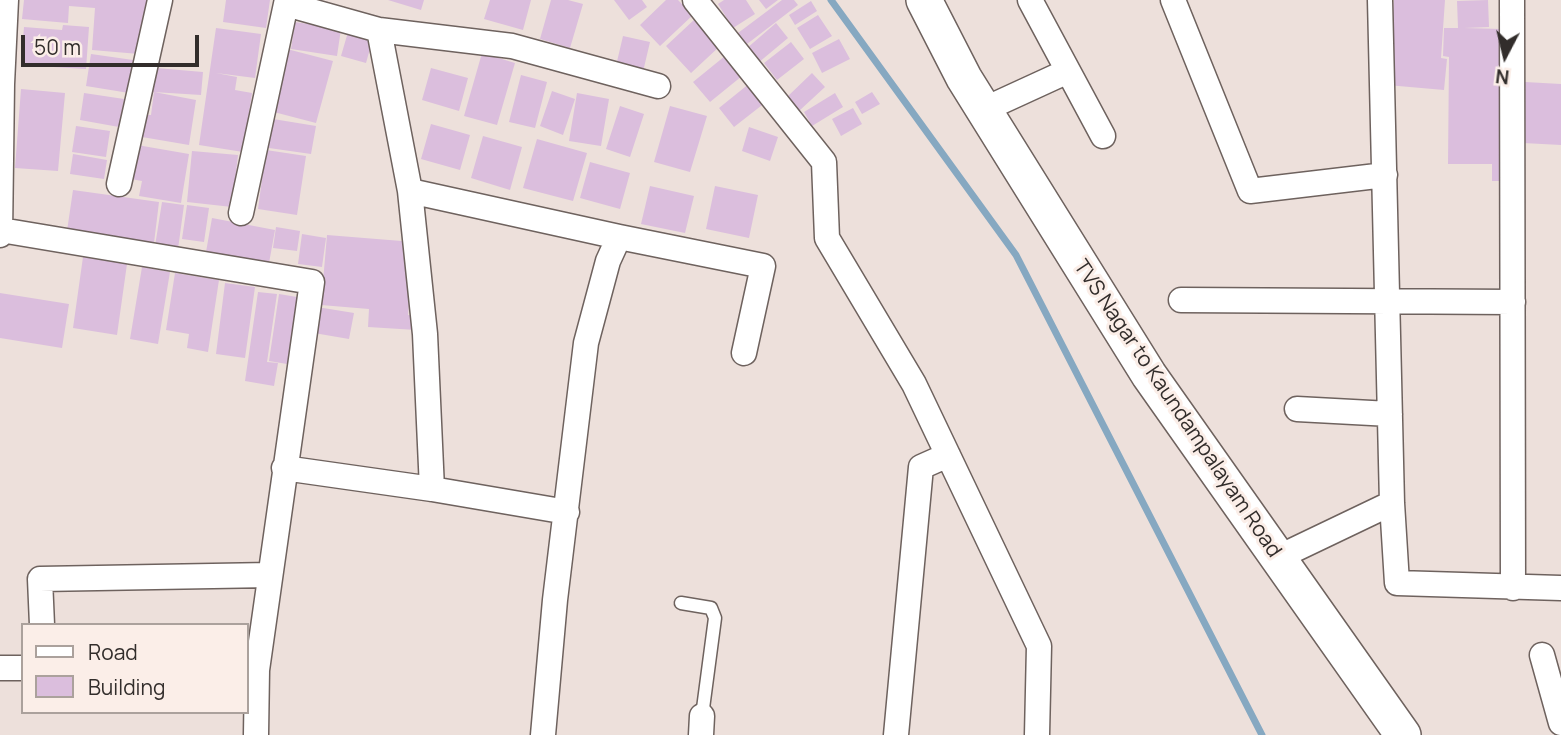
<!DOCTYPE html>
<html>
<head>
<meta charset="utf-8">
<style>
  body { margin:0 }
  #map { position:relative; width:1561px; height:735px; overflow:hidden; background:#ede0db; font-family:Manrope,sans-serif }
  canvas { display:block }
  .legend { position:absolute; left:21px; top:623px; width:228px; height:91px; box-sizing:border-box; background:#fbeee8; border:2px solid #aba19c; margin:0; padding:9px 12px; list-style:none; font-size:21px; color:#322d2b }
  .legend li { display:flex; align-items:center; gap:14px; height:35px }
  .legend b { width:35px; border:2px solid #aba19c }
  .north { position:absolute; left:1470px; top:21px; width:70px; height:70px; -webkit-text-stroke:5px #fbeee8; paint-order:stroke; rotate:187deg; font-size:19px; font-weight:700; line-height:28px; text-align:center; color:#322d2b }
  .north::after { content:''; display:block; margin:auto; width:24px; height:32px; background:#322d2b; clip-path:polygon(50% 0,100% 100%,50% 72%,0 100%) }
  .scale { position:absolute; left:21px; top:35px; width:178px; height:32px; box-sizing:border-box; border:4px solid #322d2b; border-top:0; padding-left:9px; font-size:21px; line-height:24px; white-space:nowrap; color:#322d2b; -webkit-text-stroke:5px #fbeee8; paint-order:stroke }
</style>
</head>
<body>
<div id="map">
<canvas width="1561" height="735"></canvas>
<ul class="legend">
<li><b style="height:9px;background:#fff"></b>Road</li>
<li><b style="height:19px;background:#dbbedd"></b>Building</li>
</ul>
<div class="north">N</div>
<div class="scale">50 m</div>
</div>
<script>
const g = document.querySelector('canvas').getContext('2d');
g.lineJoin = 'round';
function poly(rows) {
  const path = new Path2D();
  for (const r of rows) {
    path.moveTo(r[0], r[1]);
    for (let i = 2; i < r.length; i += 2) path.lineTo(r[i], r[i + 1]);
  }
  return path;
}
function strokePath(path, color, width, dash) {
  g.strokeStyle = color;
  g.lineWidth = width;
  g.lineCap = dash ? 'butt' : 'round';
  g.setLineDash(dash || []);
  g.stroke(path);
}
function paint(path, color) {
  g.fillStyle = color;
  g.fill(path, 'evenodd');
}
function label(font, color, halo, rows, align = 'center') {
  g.font = font + ' Manrope,sans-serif';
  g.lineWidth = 6;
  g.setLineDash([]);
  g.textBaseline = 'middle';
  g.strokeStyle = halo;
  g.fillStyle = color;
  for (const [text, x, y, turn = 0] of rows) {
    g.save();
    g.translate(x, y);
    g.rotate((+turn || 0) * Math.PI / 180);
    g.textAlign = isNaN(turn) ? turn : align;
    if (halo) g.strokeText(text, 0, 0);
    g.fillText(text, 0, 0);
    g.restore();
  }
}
strokePath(poly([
  [831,0,1016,255,1262,735]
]), '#86a8c1', 7);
paint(poly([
  [24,0,155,0,153,15,143,14,139,54,92,50,95,8,69,6,68,23,22,19],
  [226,0,270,0,266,28,223,22],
  [388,0,424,0,421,10],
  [490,0,531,0,523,30,484,19],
  [551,0,568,0,583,4,570,48,540,39],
  [614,0,642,0,647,7,629,20],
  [666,0,678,0,693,15,660,46,640,25],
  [724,0,746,0,755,14,733,28,718,4],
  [759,0,778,0,766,9],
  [782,0,794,0,798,5,747,44,738,33],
  [1394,0,1445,0,1441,58,1447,59,1444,90,1387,85],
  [1488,0,1489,27,1464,28,1501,29,1499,181,1492,181,1492,164,1448,164,1449,57,1443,56,1444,28,1458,28,1457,1],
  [811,1,817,11,795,25,789,15],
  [818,15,832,36,810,49,797,28],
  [695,19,720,46,691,73,666,46],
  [295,22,341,29,337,56,291,49],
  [776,23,788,38,758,63,746,49],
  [63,25,89,27,86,69,21,65,24,27,62,30],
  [216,28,261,34,255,78,216,73,237,77,235,90,252,93,243,152,199,145],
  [348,32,373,38,366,63,341,56],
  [623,36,650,42,642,76,615,70],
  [839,39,850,59,822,73,812,53],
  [791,42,804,59,777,80,764,63],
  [287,49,333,61,316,123,270,111],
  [482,53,515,63,497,125,464,116],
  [91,54,133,60,129,93,86,86],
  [725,56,742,76,710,102,693,82],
  [156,68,203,72,201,95,153,92],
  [431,68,468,78,459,111,422,100],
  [812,73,825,87,799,111,786,98],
  [521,75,547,82,535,128,509,122],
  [1525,82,1561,84,1561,145,1523,143],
  [750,83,766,102,734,127,719,108],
  [21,89,65,93,58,171,15,168],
  [552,91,575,99,563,135,540,126],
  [154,92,196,100,189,145,142,137,145,115,151,115],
  [872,92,880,104,862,114,855,102],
  [84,93,124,99,119,127,80,120],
  [577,93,609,99,601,146,569,141],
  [835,93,843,107,812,126,804,112],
  [620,106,644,114,630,157,606,149],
  [670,106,707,116,690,172,654,162],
  [853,108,862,124,841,136,832,119],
  [267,118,316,126,311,154,262,147],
  [431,124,470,135,460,170,421,159],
  [76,126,110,131,106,157,72,152],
  [749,127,778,137,770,161,742,151],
  [483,136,522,147,510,190,471,178],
  [537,139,587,153,573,201,523,188],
  [137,145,189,154,181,203,139,196,142,181,131,179],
  [266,150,306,156,297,215,258,209],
  [192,151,238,155,232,207,187,202],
  [73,154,107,160,104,179,70,174],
  [590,162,630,173,620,209,580,198],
  [650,186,694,196,685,233,641,224],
  [715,186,758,195,749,238,706,229],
  [73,190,159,202,154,243,67,231],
  [162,202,184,205,178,249,155,246],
  [187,205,209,208,204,242,182,239],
  [212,218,275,230,269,263,206,252],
  [276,227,300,231,297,251,273,248],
  [302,234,326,238,322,267,298,264],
  [327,235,414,242,408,315,417,316,416,330,368,327,369,309,321,305],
  [83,257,127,264,117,335,73,328],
  [142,267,170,272,158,344,130,339],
  [175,273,219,280,208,352,187,348,189,334,166,330],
  [225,283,255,287,245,358,216,354],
  [258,292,277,294,267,362,278,363,274,386,245,381],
  [0,293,69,304,62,348,0,338],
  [279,294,303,298,293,365,269,361],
  [317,307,354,313,349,339,314,333]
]), '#dbbedd');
const lane = poly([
  [681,603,711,608,715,618,702,716]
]);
const street = poly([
  [287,0,286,4,379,30,410,191,425,334,432,489],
  [695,0,824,162,827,238,914,384,1039,646,1037,735],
  [1030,0,1103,136],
  [1173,0,1250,191,1385,175],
  [1380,0,1392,503,1397,583,1561,588],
  [1512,0,1513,588],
  [379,30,512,46,658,86],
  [0,84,2,84,6,0],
  [983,110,1068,71],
  [119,184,160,0],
  [410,191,619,237,763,266,744,353],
  [241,213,286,4],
  [1,230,312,282,257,670,256,735],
  [0,235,2,84],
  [1181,300,1513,302],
  [1297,409,1390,414],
  [284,468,432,489,567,512],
  [1277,558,1392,503],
  [42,625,40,579,270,575],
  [1542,655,1561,723],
  [0,668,23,668],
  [543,735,555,600,586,343,608,261,619,237],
  [701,735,702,716],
  [896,735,921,467,948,455]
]);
const secondary = poly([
  [924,0,964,78,1149,375,1403,735]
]);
strokePath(lane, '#6e625e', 15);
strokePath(street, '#6e625e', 27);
strokePath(secondary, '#6e625e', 38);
strokePath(lane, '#fff', 12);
strokePath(street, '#fff', 24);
strokePath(secondary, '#fff', 35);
label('21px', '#322d2b', '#fbeee8', [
  ["TVS Nagar to Kaundampalayam Road",1177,409,56]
]);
</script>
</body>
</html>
